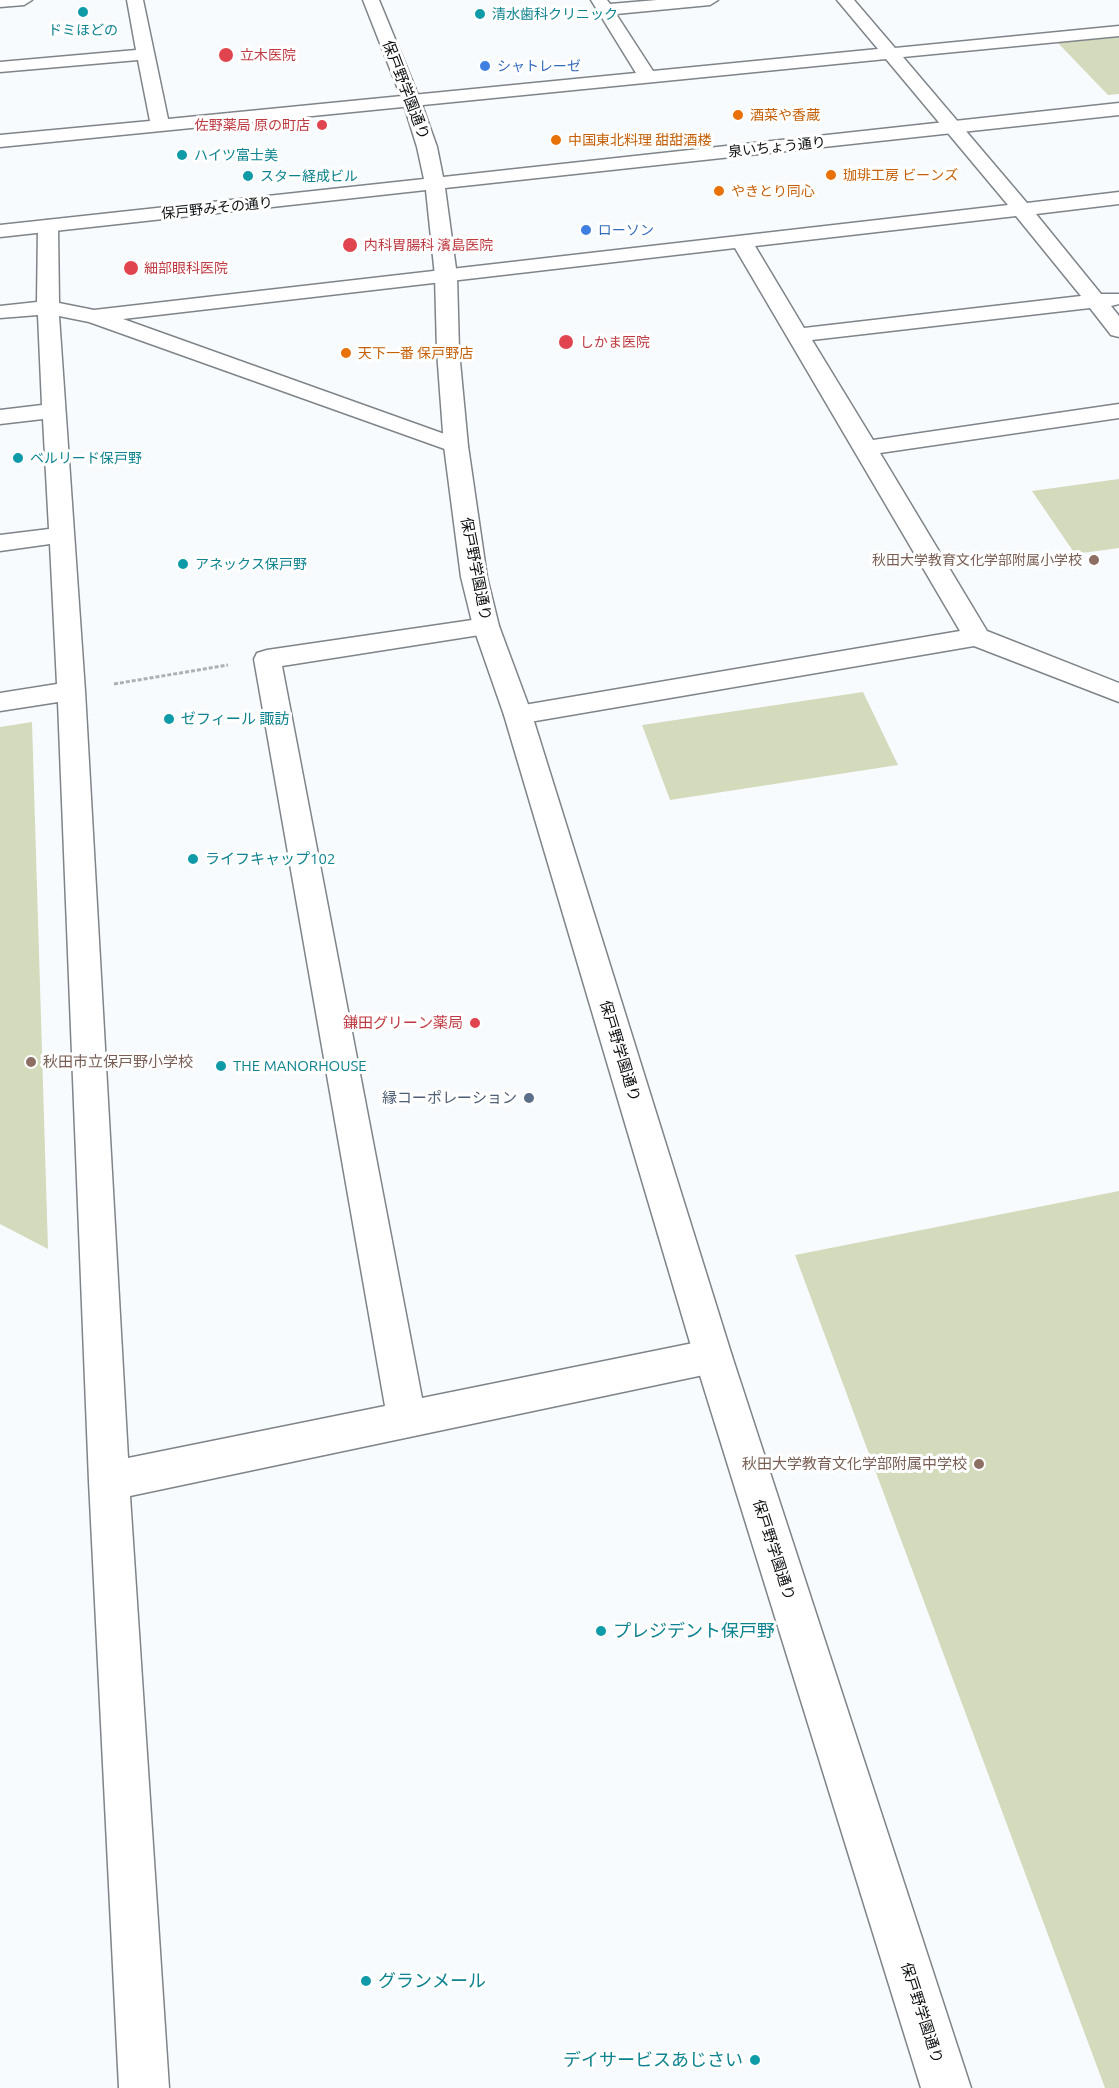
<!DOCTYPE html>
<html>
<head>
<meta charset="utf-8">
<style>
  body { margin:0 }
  canvas { display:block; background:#f7fbfe }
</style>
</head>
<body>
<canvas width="1119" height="2088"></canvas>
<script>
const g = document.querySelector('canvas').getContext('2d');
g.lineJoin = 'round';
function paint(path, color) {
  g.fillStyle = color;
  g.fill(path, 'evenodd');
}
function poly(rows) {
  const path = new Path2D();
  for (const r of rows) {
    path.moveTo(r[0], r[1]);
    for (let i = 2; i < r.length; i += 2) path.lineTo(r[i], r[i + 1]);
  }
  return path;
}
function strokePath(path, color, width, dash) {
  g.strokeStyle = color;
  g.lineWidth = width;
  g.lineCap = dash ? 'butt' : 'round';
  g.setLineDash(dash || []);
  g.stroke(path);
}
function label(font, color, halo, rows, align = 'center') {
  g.font = font + ' Ubuntu,"Noto Sans JP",sans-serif';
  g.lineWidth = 6;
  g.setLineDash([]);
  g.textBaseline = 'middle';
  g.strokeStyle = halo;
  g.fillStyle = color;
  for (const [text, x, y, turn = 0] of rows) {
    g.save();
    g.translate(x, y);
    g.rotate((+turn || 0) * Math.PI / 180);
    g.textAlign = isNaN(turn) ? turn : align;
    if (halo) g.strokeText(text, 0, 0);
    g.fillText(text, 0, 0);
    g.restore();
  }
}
paint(poly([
  [1119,37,1119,94,1108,95,1058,43],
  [1119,479,1119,548,1075,554,1032,491],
  [863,692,898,765,670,800,642,725],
  [32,722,48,1249,0,1224,0,727],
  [1119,1191,1119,2088,1105,2088,795,1255]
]), '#d3dbbc');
const street = poly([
  [0,0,32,0,24,5,0,7,0,0],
  [127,0,143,0,168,119,636,73,591,0,607,0,610,4,657,0,718,0,710,5,616,14,653,71,878,49,837,0,854,0,895,48,1119,26,1119,36,903,57,1027,203,1119,192,1119,204,1036,214,1101,294,1119,294,1119,304,1111,306,1119,316,1119,337,1111,335,1090,308,812,340,873,440,1119,404,1119,418,880,453,987,631,1119,683,1119,702,974,646,518,724,508,722,504,715,508,708,518,706,960,631,735,248,123,319,464,441,468,446,464,451,456,453,89,322,59,316,85,691,128,1458,385,1406,254,659,257,653,267,650,486,618,495,620,499,626,495,632,486,634,282,666,422,1398,713,1339,726,1344,732,1356,726,1368,713,1373,130,1496,169,2088,119,2088,89,1481,58,702,0,711,0,693,57,684,50,544,0,551,0,535,49,529,43,419,0,424,0,410,42,405,38,315,0,318,0,306,37,302,38,226,41,222,48,220,55,222,58,226,59,303,94,310,1008,205,886,59,0,147,0,135,150,121,138,60,0,72,0,62,136,50,127,0],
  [1016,216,1081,296,804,328,755,246,1016,216]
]);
const secondary = poly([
  [363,0,379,0,421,102,437,147,443,177,1119,103,1119,115,445,188,457,276,459,351,468,446,487,577,499,626,532,715,732,1356,971,2088,921,2088,694,1356,504,715,473,626,461,577,444,446,437,351,435,276,426,190,0,237,0,225,424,179,417,147,403,102,363,0]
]);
strokePath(street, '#7e8489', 3);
strokePath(secondary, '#7e8489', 3);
strokePath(poly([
  [114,684,228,665]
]), '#aeb1b4', 3, [4, 2]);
paint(street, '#fff');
paint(secondary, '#fff');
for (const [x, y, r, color] of [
  [83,12,6,"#0f9aa8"],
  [480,14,6,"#0f9aa8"],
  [226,55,8,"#e0444e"],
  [485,66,6,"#3f7fe0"],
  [738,115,6,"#e8710a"],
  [322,125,6,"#e0444e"],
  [556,140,6,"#e8710a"],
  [182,155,6,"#0f9aa8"],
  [831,175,6,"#e8710a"],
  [248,176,6,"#0f9aa8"],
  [719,191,6,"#e8710a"],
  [586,230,6,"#3f7fe0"],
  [350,245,8,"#e0444e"],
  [131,268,8,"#e0444e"],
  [566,342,8,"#e0444e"],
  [346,353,6,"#e8710a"],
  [18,458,6,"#0f9aa8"],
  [1094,560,6,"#8d6e63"],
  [183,564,6,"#0f9aa8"],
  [169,719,6,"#0f9aa8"],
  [193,859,6,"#0f9aa8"],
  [475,1023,6,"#e0444e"],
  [31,1062,6,"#8d6e63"],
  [221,1066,6,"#0f9aa8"],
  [529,1098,6,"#5c6f8a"],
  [979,1464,6,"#8d6e63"],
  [601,1631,6,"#0f9aa8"],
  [366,1981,6,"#0f9aa8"],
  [755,2060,6,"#0f9aa8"]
]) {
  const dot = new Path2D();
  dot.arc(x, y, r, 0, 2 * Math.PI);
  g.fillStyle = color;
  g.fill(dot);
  strokePath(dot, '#fff', 2);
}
label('14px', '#0d838f', '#fff', [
  ["清水歯科クリニック",492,14],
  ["ドミほどの",83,30,"center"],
  ["ハイツ富士美",194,155],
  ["スター経成ビル",260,176],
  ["ベルリード保戸野",30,458],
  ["アネックス保戸野",195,564]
], 'left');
label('14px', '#be3a42', '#fff', [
  ["立木医院",240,55],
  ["佐野薬局 原の町店",310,125,"right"],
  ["内科胃腸科 濱島医院",364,245],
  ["細部眼科医院",144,268],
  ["しかま医院",580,342]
], 'left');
label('14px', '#366cbe', '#fff', [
  ["シャトレーゼ",497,66],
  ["ローソン",598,230]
], 'left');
label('14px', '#c56008', '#fff', [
  ["酒菜や香蔵",750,115],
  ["中国東北料理 甜甜酒楼",568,140],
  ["珈琲工房 ビーンズ",843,175],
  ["やきとり同心",731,191],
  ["天下一番 保戸野店",358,353]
], 'left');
label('14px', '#0c0e10', '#fff', [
  ["泉いちょう通り",777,147,-6],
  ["保戸野みその通り",217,208,-6]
]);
label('14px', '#785e54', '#fff', [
  ["秋田大学教育文化学部附属小学校",1082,560]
], 'right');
label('15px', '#0c0e10', '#fff', [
  ["保戸野学園通り",406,90,69],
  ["保戸野学園通り",476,569,79],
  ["保戸野学園通り",620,1051,73],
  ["保戸野学園通り",774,1550,72],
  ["保戸野学園通り",922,2013,72]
]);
label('15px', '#0d838f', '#fff', [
  ["ゼフィール 諏訪",181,719],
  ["ライフキャップ102",205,859],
  ["THE MANORHOUSE",233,1066]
], 'left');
label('15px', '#be3a42', '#fff', [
  ["鎌田グリーン薬局",463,1023]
], 'right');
label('15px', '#785e54', '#fff', [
  ["秋田市立保戸野小学校",43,1062],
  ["秋田大学教育文化学部附属中学校",967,1464,"right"]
], 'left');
label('15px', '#4e5e75', '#fff', [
  ["縁コーポレーション",517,1098]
], 'right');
label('18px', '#0d838f', '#fff', [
  ["プレジデント保戸野",613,1631],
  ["グランメール",378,1981],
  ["デイサービスあじさい",743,2060,"right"]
], 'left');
</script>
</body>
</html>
